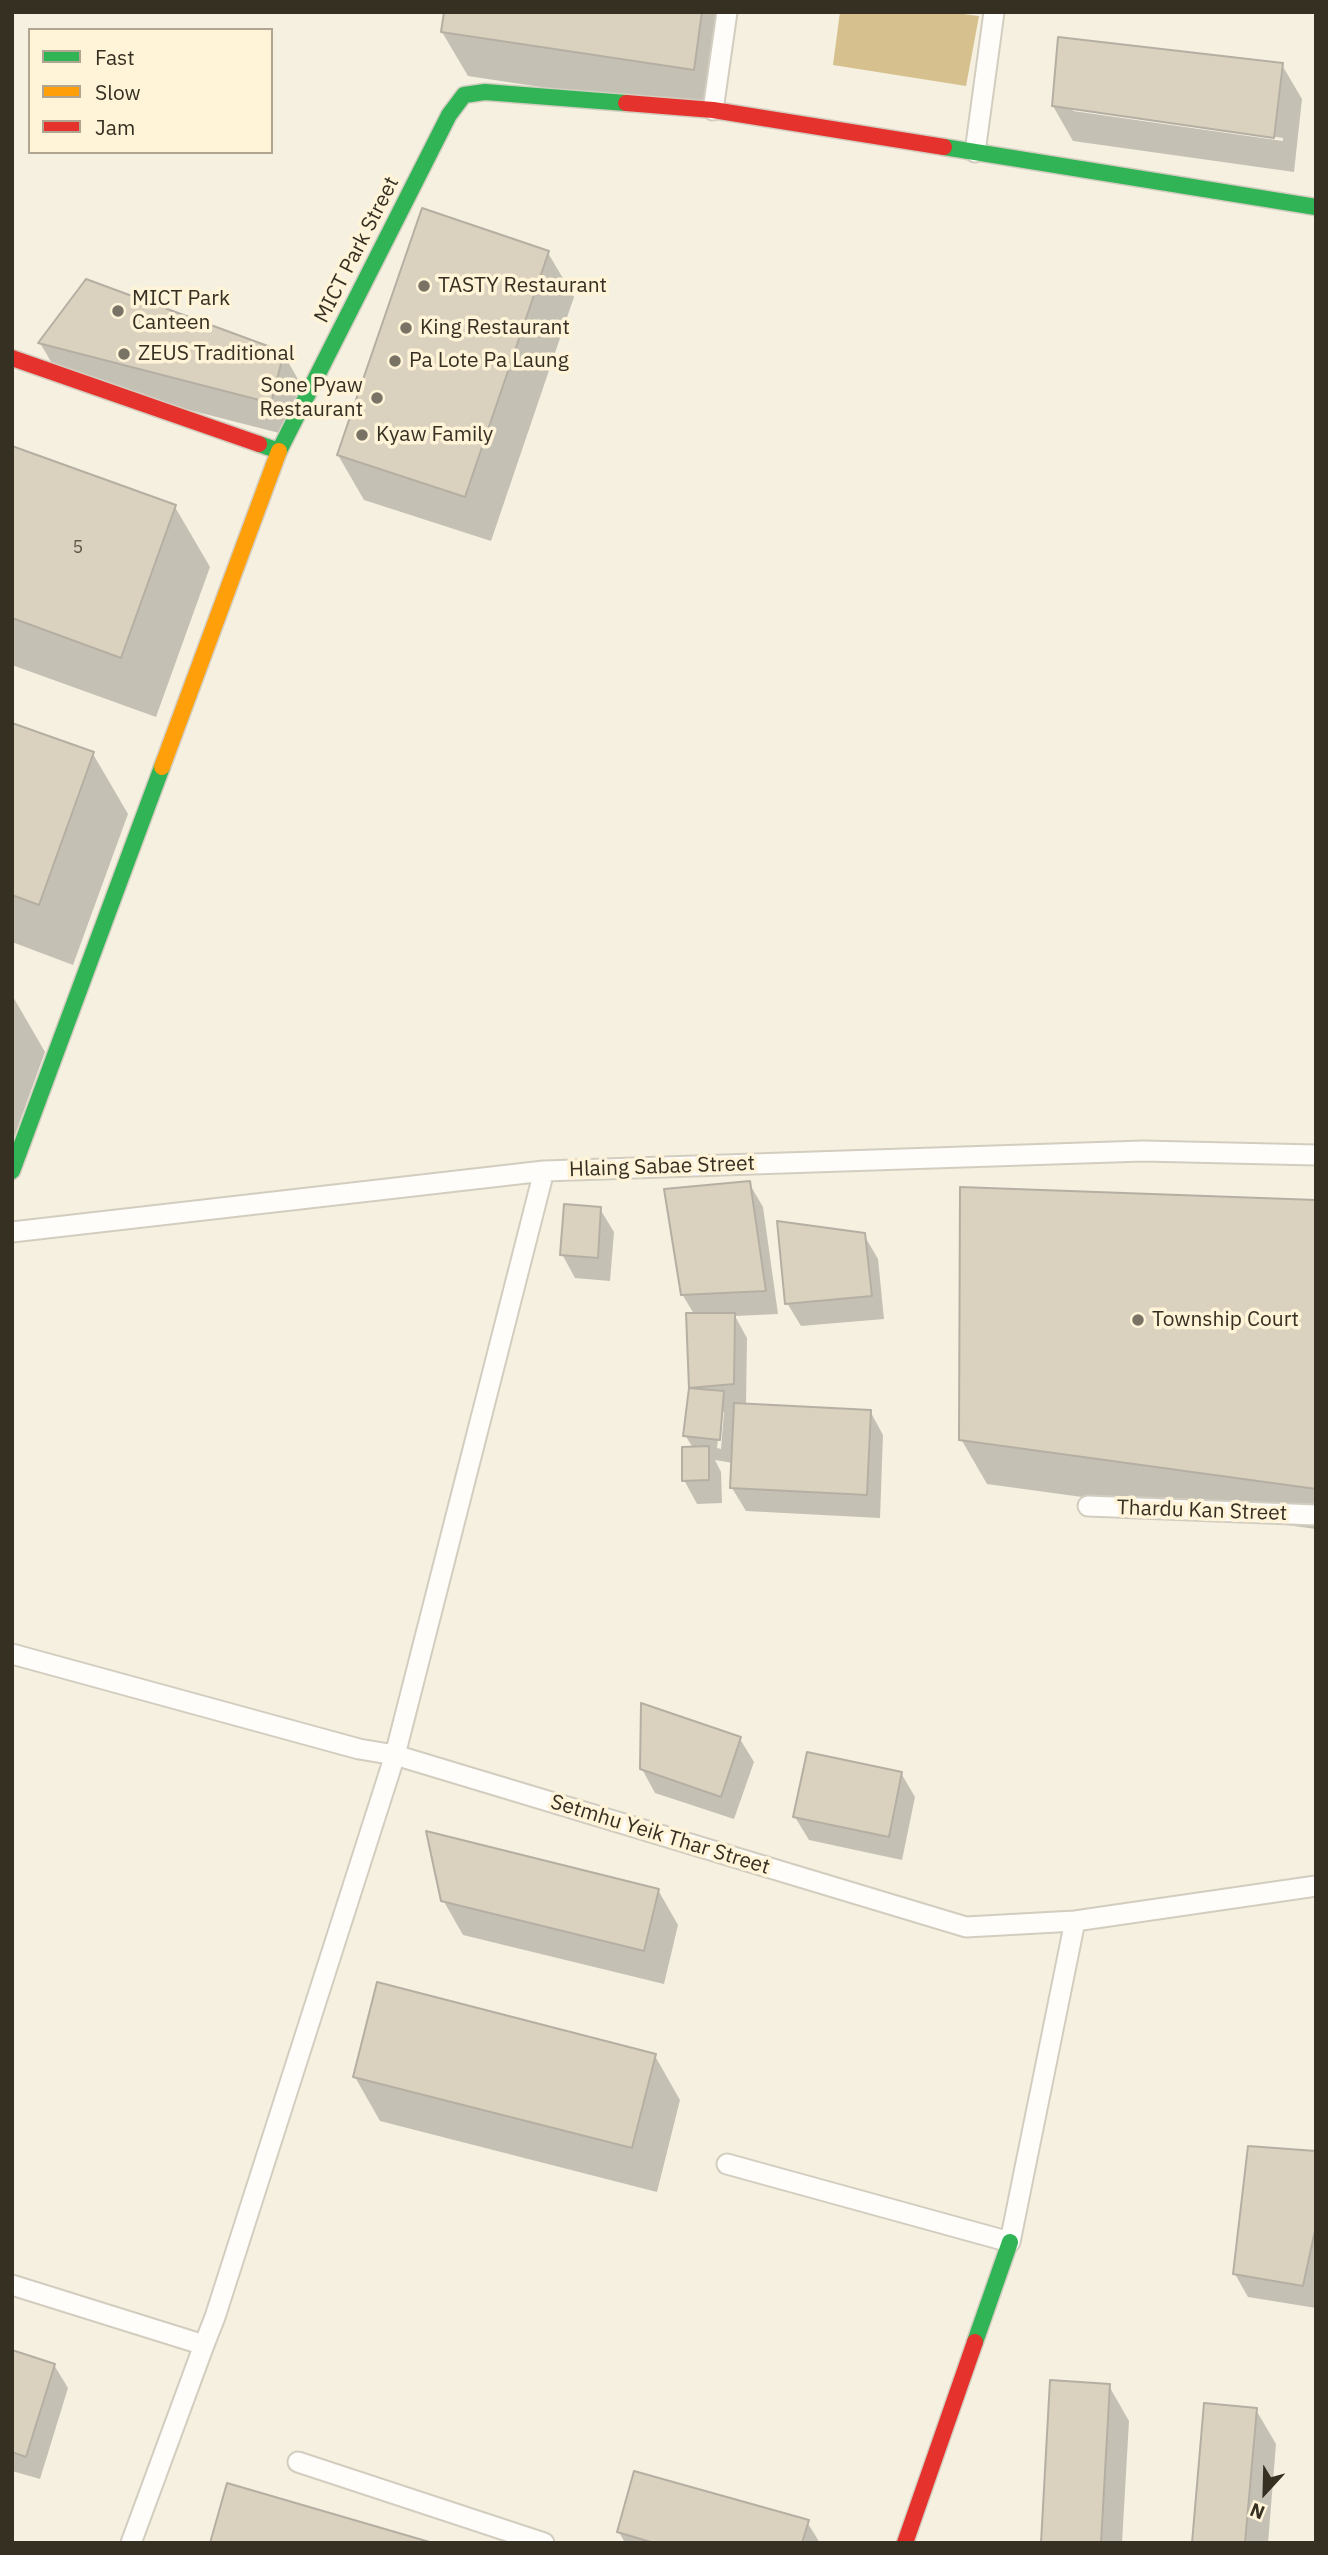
<!DOCTYPE html>
<html>
<head>
<meta charset="utf-8">
<style>
  body { margin:0 }
  #map { position:relative; width:1328px; height:2555px; overflow:hidden; background:#f6f0e1; font-family:"IBM Plex Sans",sans-serif }
  canvas { display:block }
  .frame { position:absolute; inset:0; border:14px solid #363023; pointer-events:none }
  .legend { position:absolute; left:28px; top:28px; width:245px; height:126px; box-sizing:border-box; background:#fff3d8; border:2px solid #afa590; margin:0; padding:9px 12px; list-style:none; font-size:21px; color:#363023 }
  .legend li { display:flex; align-items:center; gap:14px; height:35px }
  .legend b { width:35px; border:2px solid #afa590 }
  .north { position:absolute; left:1230px; top:2457px; width:70px; height:70px; -webkit-text-stroke:5px #fff3d8; paint-order:stroke; rotate:202deg; font-size:19px; font-weight:700; line-height:28px; text-align:center; color:#363023 }
  .north::after { content:''; display:block; margin:auto; width:24px; height:32px; background:#363023; clip-path:polygon(50% 0,100% 100%,50% 72%,0 100%) }
</style>
</head>
<body>
<div id="map">
<canvas width="1328" height="2555"></canvas>
<div class="frame"></div>
<ul class="legend">
<li><b style="height:9px;background:#30b455"></b>Fast</li>
<li><b style="height:9px;background:#ff9f0a"></b>Slow</li>
<li><b style="height:9px;background:#e5322d"></b>Jam</li>
</ul>
<div class="north">N</div>
</div>
<script>
const g = document.querySelector('canvas').getContext('2d');
g.lineJoin = 'round';
function paint(path, color) {
  g.fillStyle = color;
  g.fill(path, 'evenodd');
}
function poly(rows) {
  const path = new Path2D();
  for (const r of rows) {
    path.moveTo(r[0], r[1]);
    for (let i = 2; i < r.length; i += 2) path.lineTo(r[i], r[i + 1]);
  }
  return path;
}
function strokePath(path, color, width, dash) {
  g.strokeStyle = color;
  g.lineWidth = width;
  g.lineCap = dash ? 'butt' : 'round';
  g.setLineDash(dash || []);
  g.stroke(path);
}
function label(font, color, halo, rows, align = 'center') {
  g.font = font + ' "IBM Plex Sans",sans-serif';
  g.lineWidth = 7;
  g.setLineDash([]);
  g.textBaseline = 'middle';
  g.strokeStyle = halo;
  g.fillStyle = color;
  for (const [text, x, y, turn = 0] of rows) {
    g.save();
    g.translate(x, y);
    g.rotate((+turn || 0) * Math.PI / 180);
    g.textAlign = isNaN(turn) ? turn : align;
    if (halo) g.strokeText(text, 0, 0);
    g.fillText(text, 0, 0);
    g.restore();
  }
}
paint(poly([
  [840,12,947,12,979,16,966,86,833,65]
]), '#d6c08d');
paint(poly([
  [446,12,733,12,719,114,468,76,442,32],
  [1282,65,1302,99,1294,172,1073,141,1053,106],
  [1073,108,1283,138,1283,141,1073,111],
  [548,253,574,297,491,541,364,500,338,455],
  [40,343,283,353,303,388,291,436,60,377],
  [12,448,175,507,210,567,156,717,12,665],
  [12,725,93,754,128,814,73,965,12,942],
  [12,995,45,1052,12,1143],
  [749,1183,763,1207,778,1314,735,1316,747,1338,746,1405,870,1411,883,1435,880,1518,746,1511,732,1488,733,1463,715,1460,721,1472,722,1503,697,1504,684,1480,693,1448,685,1435,690,1388,688,1314,694,1314,682,1294],
  [721,1412,724,1412,721,1449,717,1448],
  [1316,1201,1316,1529,987,1484,961,1439],
  [600,1209,614,1232,610,1281,575,1278,562,1254],
  [864,1235,878,1259,884,1319,801,1326,787,1303],
  [740,1739,754,1762,734,1819,655,1793,642,1769],
  [901,1773,915,1797,902,1860,809,1840,795,1817],
  [658,1890,678,1925,664,1984,463,1935,443,1900],
  [655,2056,680,2100,657,2192,380,2121,355,2077],
  [1316,2153,1316,2308,1248,2297,1235,2274],
  [12,2352,54,2365,68,2388,40,2479,12,2471],
  [1109,2386,1129,2421,1122,2543,1043,2543],
  [1256,2410,1276,2444,1268,2543,1193,2543],
  [807,2522,820,2543,625,2543,619,2532]
]), '#0003');
const building = poly([
  [444,12,702,12,694,70,441,32,444,12],
  [1058,37,1283,63,1274,138,1052,106,1058,37],
  [422,208,549,251,465,497,337,455,422,208],
  [86,279,284,352,271,403,38,343,86,279],
  [12,446,176,505,121,658,12,618,12,446],
  [12,723,94,752,39,905,12,895,12,723],
  [750,1181,766,1291,681,1295,664,1189,750,1181],
  [960,1187,1316,1200,1316,1489,959,1440,960,1187],
  [564,1204,601,1207,598,1258,560,1255,564,1204],
  [777,1221,865,1233,872,1296,785,1304,777,1221],
  [686,1313,735,1313,734,1384,689,1388,686,1313],
  [689,1388,724,1391,720,1440,683,1436,689,1388],
  [734,1403,871,1410,867,1495,730,1488,734,1403],
  [709,1446,709,1480,682,1481,682,1447,709,1446],
  [641,1703,741,1737,721,1797,640,1769,641,1703],
  [807,1752,902,1772,889,1837,793,1817,807,1752],
  [426,1831,659,1889,644,1951,441,1901,426,1831],
  [377,1982,656,2054,632,2148,353,2077,377,1982],
  [1248,2146,1316,2151,1316,2226,1303,2286,1233,2274,1248,2146],
  [12,2350,55,2364,26,2457,12,2452,12,2350],
  [1050,2380,1110,2384,1101,2543,1041,2543,1050,2380],
  [1204,2403,1257,2408,1245,2543,1192,2543,1204,2403],
  [634,2471,809,2520,802,2543,654,2543,617,2532,634,2471],
  [227,2483,433,2543,210,2543,227,2483]
]);
paint(building, '#dad2be');
strokePath(building, '#b5afa3', 2);
const lane = poly([
  [713,110,727,12],
  [975,152,994,12],
  [12,1232,544,1171,1143,1151,1316,1155],
  [1088,1506,1316,1515],
  [12,1654,359,1749,395,1755,966,1927,1075,1921,1316,1886],
  [727,2164,1010,2242,1075,1921],
  [12,2285,204,2345,215,2317,395,1755,544,1171],
  [298,2462,544,2543],
  [131,2543,204,2345]
]);
const fast = poly([
  [944,147,1316,207],
  [259,444,279,451,449,115,464,95,485,92,626,103],
  [12,1171,162,767],
  [975,2342,1010,2242]
]);
const slow = poly([
  [162,767,279,451]
]);
const jam = poly([
  [626,103,713,110,944,147],
  [12,358,259,444],
  [905,2543,975,2342]
]);
strokePath(lane, '#d3cdc0', 23);
strokePath(fast, '#d3cdc0', 19);
strokePath(slow, '#d3cdc0', 19);
strokePath(jam, '#d3cdc0', 19);
strokePath(lane, '#fefdfa', 19);
strokePath(fast, '#30b455', 16);
strokePath(slow, '#ff9f0a', 16);
strokePath(jam, '#e5322d', 16);
for (const [x, y, r, color] of [
  [424,286,7,"#797366"],
  [118,311,7,"#797366"],
  [406,328,7,"#797366"],
  [124,354,7,"#797366"],
  [395,361,7,"#797366"],
  [377,398,7,"#797366"],
  [362,435,7,"#797366"],
  [1138,1320,7,"#797366"]
]) {
  const dot = new Path2D();
  dot.arc(x, y, r, 0, 2 * Math.PI);
  g.fillStyle = color;
  g.fill(dot);
  strokePath(dot, '#fff3d8', 2.5);
}
label('18px', '#5f584a', null, [
  ["5",78,548]
]);
label('21px', '#363023', '#fff3d8', [
  ["MICT Park Street",357,250,-63],
  ["Hlaing Sabae Street",662,1167,-2],
  ["Thardu Kan Street",1202,1511,2],
  ["Setmhu Yeik Thar Street",660,1835,17]
]);
label('21px', '#363023', '#fff3d8', [
  ["TASTY Restaurant",438,286],
  ["MICT Park",132,299],
  ["Canteen",132,323],
  ["King Restaurant",420,328],
  ["ZEUS Traditional",138,354],
  ["Pa Lote Pa Laung",409,361],
  ["Sone Pyaw",363,386,"right"],
  ["Restaurant",363,410,"right"],
  ["Kyaw Family",376,435],
  ["Township Court",1152,1320]
], 'left');
</script>
</body>
</html>
